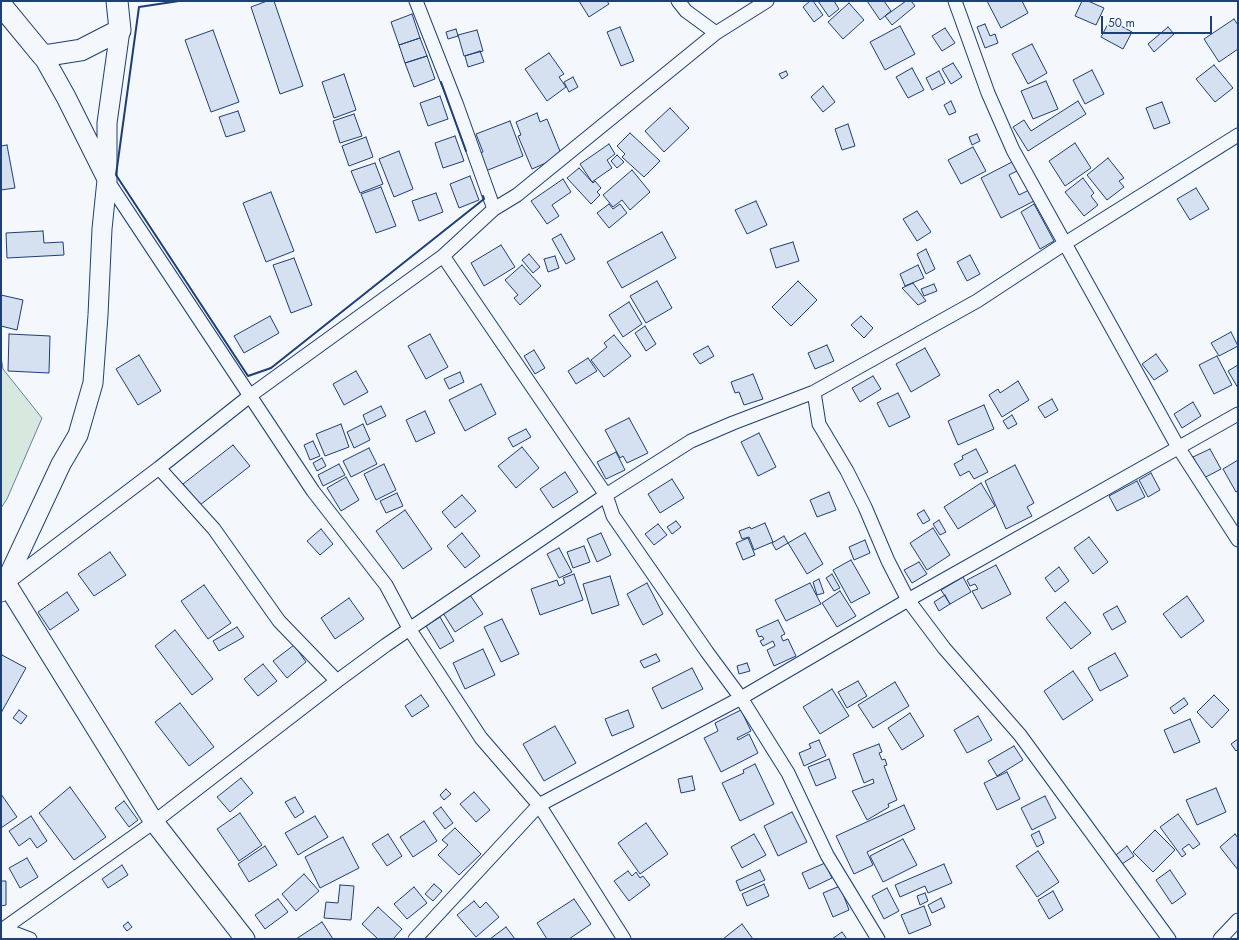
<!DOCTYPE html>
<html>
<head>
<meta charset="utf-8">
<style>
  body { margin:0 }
  #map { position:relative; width:1239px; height:940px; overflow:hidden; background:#f4f7fb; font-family:Jost,sans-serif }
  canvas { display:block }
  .frame { position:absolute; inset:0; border:2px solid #1d3f73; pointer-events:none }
  .scale { position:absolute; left:1101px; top:16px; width:111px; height:18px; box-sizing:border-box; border:2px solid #1d3f73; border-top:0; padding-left:5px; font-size:12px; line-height:14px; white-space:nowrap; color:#1d3f73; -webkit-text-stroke:3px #f4f7fb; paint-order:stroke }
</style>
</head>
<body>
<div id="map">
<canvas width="1239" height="940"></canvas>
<div class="frame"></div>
<div class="scale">50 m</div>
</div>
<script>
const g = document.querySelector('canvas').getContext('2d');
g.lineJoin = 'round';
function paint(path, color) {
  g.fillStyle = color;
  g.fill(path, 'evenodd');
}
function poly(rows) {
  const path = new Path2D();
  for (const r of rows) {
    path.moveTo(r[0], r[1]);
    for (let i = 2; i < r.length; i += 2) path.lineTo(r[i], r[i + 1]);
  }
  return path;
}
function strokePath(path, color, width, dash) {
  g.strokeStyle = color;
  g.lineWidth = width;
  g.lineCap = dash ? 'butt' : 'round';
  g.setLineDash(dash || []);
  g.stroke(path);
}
const green = poly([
  [1,357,3,369,42,418,7,499,1,508,1,357]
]);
paint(green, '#d7e8df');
strokePath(green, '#687fa3', 1);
const building = poly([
  [267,1,274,1,303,86,280,94,251,7,267,1],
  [579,1,607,1,609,4,589,17,579,1],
  [810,1,813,1,823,15,814,22,803,7,810,1],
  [818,1,834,1,839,9,829,17,818,1],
  [867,1,884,1,891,11,880,20,867,1],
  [906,1,911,1,915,6,892,25,885,16,906,1],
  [987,1,1022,1,1028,13,1001,28,987,1],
  [1082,1,1088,1,1104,8,1096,25,1075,16,1082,1],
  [849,3,864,20,843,39,828,22,849,3],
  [412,14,420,38,399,45,391,22,412,14],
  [1234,19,1238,25,1238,49,1219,62,1204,39,1234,19],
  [1110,20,1132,32,1123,49,1101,37,1110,20],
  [985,24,990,36,995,34,998,43,985,48,977,27,985,24],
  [900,26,915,54,885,70,870,42,900,26],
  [620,27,634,61,621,66,607,32,620,27],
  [1168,27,1174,34,1154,52,1148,44,1168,27],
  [945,28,955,43,942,51,932,36,945,28],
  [456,29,458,36,448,39,446,32,456,29],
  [213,30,239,102,211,112,185,40,213,30],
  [477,30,483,51,464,56,458,35,477,30],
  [420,38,427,56,405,63,399,45,420,38],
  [1032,44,1047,73,1028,84,1012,54,1032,44],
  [480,51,484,62,468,67,465,56,480,51],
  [549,53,564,74,559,77,566,87,547,101,525,69,549,53],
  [427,56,435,79,414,87,405,63,427,56],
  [953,63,962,77,951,84,942,69,953,63],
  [1214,65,1233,88,1215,102,1196,79,1214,65],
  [912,68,924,90,908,98,896,77,912,68],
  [1092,70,1104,94,1085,104,1073,80,1092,70],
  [786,71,788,75,782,79,779,74,786,71],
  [939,71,945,83,932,90,926,78,939,71],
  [344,74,356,110,334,118,322,82,344,74],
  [573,77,578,87,569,92,564,82,573,77],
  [1046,81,1058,109,1033,119,1021,91,1046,81],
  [823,86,835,102,823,112,811,97,823,86],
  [440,96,448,119,428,126,420,103,440,96],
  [951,101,956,112,949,115,944,105,951,101],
  [1078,101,1086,114,1028,151,1013,127,1024,120,1031,131,1078,101],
  [1162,102,1170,123,1154,129,1146,108,1162,102],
  [670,108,689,128,664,152,645,131,670,108],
  [238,111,245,131,226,137,219,117,238,111],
  [537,113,540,122,547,119,562,156,532,169,518,136,521,135,516,122,537,113],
  [354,114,362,136,340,143,333,121,354,114],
  [510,121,523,156,483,172,476,154,483,152,476,134,510,121],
  [848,124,855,146,842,150,835,129,848,124],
  [630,133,660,161,644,177,622,157,625,154,617,146,630,133],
  [977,134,980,141,972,145,969,137,977,134],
  [455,136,464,161,443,168,435,143,455,136],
  [366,137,373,157,349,166,342,146,366,137],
  [1075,143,1091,168,1065,186,1049,161,1075,143],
  [609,144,615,154,607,160,612,168,592,182,580,164,609,144],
  [7,145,15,188,1,190,1,146,7,145],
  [973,147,986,171,961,184,948,160,973,147],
  [399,151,413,189,394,197,379,159,399,151],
  [617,155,624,162,617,168,611,161,617,155],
  [1108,158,1124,178,1119,181,1124,187,1107,200,1087,175,1108,158],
  [1014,161,1019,170,1009,175,1019,195,1029,190,1034,201,1001,218,981,178,1014,161],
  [375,163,383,184,360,193,351,171,375,163],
  [579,168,593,183,595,181,601,188,597,192,600,195,591,204,567,178,579,168],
  [632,170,650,192,630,210,622,200,613,207,603,195,632,170],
  [470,176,479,200,459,208,450,184,470,176],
  [1083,178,1094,193,1091,196,1098,205,1084,216,1065,192,1083,178],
  [563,179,571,192,552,205,559,216,547,224,531,201,563,179],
  [381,187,396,226,376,233,361,194,381,187],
  [1196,188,1209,209,1190,220,1177,199,1196,188],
  [271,192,294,251,266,262,243,203,271,192],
  [436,193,443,212,419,221,412,201,436,193],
  [756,201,767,225,747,234,735,210,756,201],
  [609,204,613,209,620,204,627,213,609,228,597,213,609,204],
  [1034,204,1054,241,1040,249,1021,212,1034,204],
  [917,211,931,232,917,241,903,219,917,211],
  [43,231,44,243,63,242,64,255,7,258,6,233,43,231],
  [662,232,676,258,622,288,607,262,662,232],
  [561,234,575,259,566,264,552,239,561,234],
  [793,242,799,261,776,268,770,249,793,242],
  [501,245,515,267,484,286,471,263,501,245],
  [926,249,935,269,926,274,917,254,926,249],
  [529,254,540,267,533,273,522,260,529,254],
  [970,255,980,274,967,281,957,262,970,255],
  [555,256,559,268,548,272,544,259,555,256],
  [294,258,312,305,291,313,273,265,294,258],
  [522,265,541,286,520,305,514,298,518,295,505,280,522,265],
  [918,265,924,278,905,286,900,274,918,265],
  [657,281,672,308,646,323,630,296,657,281],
  [798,281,817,300,791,326,772,307,798,281],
  [913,283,926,301,918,305,902,288,913,283],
  [934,284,937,291,924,296,921,289,934,284],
  [1,295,23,300,17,330,1,326,1,295],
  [629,302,642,324,623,337,609,315,629,302],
  [270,316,279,333,244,353,234,336,270,316],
  [861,316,873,328,864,338,851,325,861,316],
  [645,326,656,344,646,351,635,333,645,326],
  [1231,332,1238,346,1219,356,1211,343,1231,332],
  [9,334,50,336,49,373,8,371,9,334],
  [430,334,448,367,426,379,408,346,430,334],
  [614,335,631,356,604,377,591,360,607,347,604,343,614,335],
  [827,345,834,361,815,369,808,353,827,345],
  [708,346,714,356,700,364,693,354,708,346],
  [925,348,940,375,911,392,896,364,925,348],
  [534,350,545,368,535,374,524,356,534,350],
  [1156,354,1168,371,1154,380,1142,364,1156,354],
  [139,355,161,391,138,405,116,369,139,355],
  [1217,356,1232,385,1214,394,1199,365,1217,356],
  [588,358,597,371,576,384,568,371,588,358],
  [1238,365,1238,388,1228,371,1238,365],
  [356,371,368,392,344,405,333,384,356,371],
  [460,372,464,382,449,389,444,379,460,372],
  [753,374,763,399,744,405,739,392,735,393,731,382,753,374],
  [873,376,881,389,860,402,852,388,873,376],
  [1018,381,1029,400,1002,417,989,395,998,389,1000,393,1018,381],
  [481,384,496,414,465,431,449,400,481,384],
  [898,393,910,417,889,427,877,403,898,393],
  [1052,399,1058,410,1045,418,1038,407,1052,399],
  [1193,402,1201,416,1182,428,1174,414,1193,402],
  [984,405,994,429,958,445,948,421,984,405],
  [381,406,386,416,367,425,363,415,381,406],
  [425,411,435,433,416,442,406,420,425,411],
  [1012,415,1017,424,1008,429,1003,421,1012,415],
  [629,418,648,453,627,463,623,456,620,458,605,430,629,418],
  [341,424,349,447,325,456,316,434,341,424],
  [363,424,370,440,354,448,347,432,363,424],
  [526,429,531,437,513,447,508,438,526,429],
  [759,433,776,467,758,476,741,442,759,433],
  [313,441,320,456,310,460,304,445,313,441],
  [233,445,250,466,200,505,183,484,233,445],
  [522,447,539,468,516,488,498,466,522,447],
  [369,448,377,464,351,477,343,461,369,448],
  [976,449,988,472,974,479,969,471,960,476,954,464,963,459,962,456,976,449],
  [1210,449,1221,469,1204,478,1193,457,1210,449],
  [616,452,625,470,606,479,597,462,616,452],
  [322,458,326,466,317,471,313,463,322,458],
  [1238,460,1238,491,1236,492,1223,469,1238,460],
  [339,464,345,475,323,486,318,475,339,464],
  [384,464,396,490,376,500,364,474,384,464],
  [1015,465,1034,503,1027,507,1032,516,1006,529,985,481,1015,465],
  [565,472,578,492,553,508,540,489,565,472],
  [1151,473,1160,490,1148,497,1139,480,1151,473],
  [346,477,359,500,341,511,327,488,346,477],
  [672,479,684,498,660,513,648,494,672,479],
  [1137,481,1145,497,1117,511,1109,496,1137,481],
  [981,483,995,506,958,529,944,507,981,483],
  [829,492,836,510,817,517,810,500,829,492],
  [397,493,403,506,386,513,380,501,397,493],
  [462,495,476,511,455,528,442,512,462,495],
  [405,510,432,549,403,569,376,531,405,510],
  [924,510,930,520,923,524,917,514,924,510],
  [939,520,946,532,940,535,933,524,939,520],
  [676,521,681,527,672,534,667,527,676,521],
  [765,523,773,542,754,550,749,537,742,539,739,531,750,527,751,529,765,523],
  [658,524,667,535,654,545,645,534,658,524],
  [933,528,950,555,927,570,910,543,933,528],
  [321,529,333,544,320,555,307,541,321,529],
  [462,533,480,556,465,568,447,546,462,533],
  [601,533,611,555,597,562,587,539,601,533],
  [805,533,823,564,807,574,788,543,805,533],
  [784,536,788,543,776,550,772,543,784,536],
  [1089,537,1108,562,1093,574,1074,548,1089,537],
  [748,538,755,555,743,560,736,543,748,538],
  [865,540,870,553,854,560,849,547,865,540],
  [584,546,590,562,573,568,567,552,584,546],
  [559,548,572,572,559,578,547,554,559,548],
  [110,552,126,575,94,596,78,574,110,552],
  [851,560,870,593,851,603,833,570,851,560],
  [919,562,927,574,912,583,904,570,919,562],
  [996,565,1011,594,982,609,972,591,978,589,975,584,970,586,967,580,996,565],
  [1059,567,1069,581,1055,592,1045,578,1059,567],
  [574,574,583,600,540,615,531,589,557,580,559,586,565,583,563,578,574,574],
  [832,574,840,588,834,591,826,578,832,574],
  [610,576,619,605,592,614,583,584,610,576],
  [963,577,971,592,950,604,941,590,963,577],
  [819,579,824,593,817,595,813,582,819,579],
  [647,583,663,614,643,625,627,594,647,583],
  [810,583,821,604,786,621,775,600,810,583],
  [204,585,231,623,208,639,181,601,204,585],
  [840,591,856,616,837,627,822,603,840,591],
  [67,592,79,610,50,630,38,612,67,592],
  [470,595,483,614,455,632,443,613,470,595],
  [945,595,950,604,939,611,934,602,945,595],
  [1187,596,1204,621,1181,638,1163,614,1187,596],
  [349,598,364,619,335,639,321,618,349,598],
  [1065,602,1091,633,1071,649,1046,618,1065,602],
  [1117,606,1126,622,1112,630,1103,614,1117,606],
  [440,617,454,641,440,649,426,626,440,617],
  [502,619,519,654,501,662,484,627,502,619],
  [778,620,785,634,781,636,783,641,788,639,796,656,774,666,767,650,775,646,773,641,763,646,760,641,764,639,762,636,759,637,756,630,778,620],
  [237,627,244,637,219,651,213,641,237,627],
  [175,630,213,679,192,695,155,646,175,630],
  [294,645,306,662,287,678,273,661,294,645],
  [483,649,495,675,465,689,453,663,483,649],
  [1115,653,1128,676,1100,691,1088,668,1115,653],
  [656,654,660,661,644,668,640,661,656,654],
  [2,655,26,668,1,713,1,657,2,655],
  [747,663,750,671,739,674,737,666,747,663],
  [263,664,277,681,258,696,244,679,263,664],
  [692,668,703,689,662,709,652,688,692,668],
  [1073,671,1093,700,1063,720,1044,691,1073,671],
  [858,681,867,696,847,708,838,692,858,681],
  [895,682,909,706,873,728,858,705,895,682],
  [832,689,849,716,820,734,803,707,832,689],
  [421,695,429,706,412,717,405,706,421,695],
  [1214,695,1229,710,1212,728,1197,712,1214,695],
  [1184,698,1188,704,1174,714,1170,708,1184,698],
  [180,703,214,747,189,766,155,722,180,703],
  [19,710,27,716,21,724,13,718,19,710],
  [628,710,634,727,612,736,605,719,628,710],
  [741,710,751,731,737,738,738,740,749,734,758,753,721,772,704,738,718,731,715,723,741,710],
  [910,713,924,736,902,750,888,728,910,713],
  [978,716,992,740,967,753,954,730,978,716],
  [1190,719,1200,742,1174,753,1164,730,1190,719],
  [555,726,576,763,544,781,523,744,555,726],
  [1238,739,1238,749,1236,751,1231,744,1238,739],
  [819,740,826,756,804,766,799,753,811,748,809,744,819,740],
  [879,744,882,752,879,753,882,760,885,759,887,765,884,766,897,800,888,804,889,807,867,820,852,791,874,783,873,779,864,783,853,754,879,744],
  [1014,746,1023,760,997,776,988,761,1014,746],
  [829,759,836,778,816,786,808,767,829,759],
  [755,764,774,804,740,821,722,783,744,773,743,770,755,764],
  [1007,772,1020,799,997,810,984,783,1007,772],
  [692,776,695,790,681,793,678,779,692,776],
  [241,778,253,793,230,812,217,797,241,778],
  [70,787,106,837,74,860,39,813,70,787],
  [1216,788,1226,812,1197,825,1186,800,1216,788],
  [446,789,451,794,444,800,440,795,446,789],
  [474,792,490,810,476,822,460,804,474,792],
  [1,794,17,817,1,828,1,794],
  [1045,796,1056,818,1032,830,1021,808,1045,796],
  [295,797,304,812,295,818,285,802,295,797],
  [124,801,138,820,129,827,115,808,124,801],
  [904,805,915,829,867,852,873,865,854,874,836,836,904,805],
  [441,807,453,823,445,829,433,813,441,807],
  [792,812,807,842,778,856,764,826,792,812],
  [240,813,262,845,239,861,217,829,240,813],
  [1178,814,1200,844,1193,849,1189,844,1182,849,1186,854,1182,857,1160,827,1178,814],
  [31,816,47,841,37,848,30,838,19,846,9,831,31,816],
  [315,816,328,837,298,855,285,833,315,816],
  [424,821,437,841,413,857,400,837,424,821],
  [646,823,668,854,640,874,618,843,646,823],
  [455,828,481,854,459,875,438,855,448,845,442,840,455,828],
  [1155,830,1175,850,1153,872,1133,852,1155,830],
  [1039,831,1044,843,1037,847,1031,835,1039,831],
  [388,834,402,856,387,866,372,844,388,834],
  [754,834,766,855,742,868,731,847,754,834],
  [1235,834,1238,838,1238,870,1220,847,1235,834],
  [343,837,359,868,320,888,305,857,343,837],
  [903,839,917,865,883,882,870,856,903,839],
  [265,846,277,865,249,882,238,864,265,846],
  [1127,846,1134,856,1122,864,1116,855,1127,846],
  [1038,851,1059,882,1037,897,1016,866,1038,851],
  [27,858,38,877,20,888,9,868,27,858],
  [825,863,832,878,809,889,802,873,825,863],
  [944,864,952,883,928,893,925,886,900,897,895,885,944,864],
  [122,865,128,875,108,888,102,879,122,865],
  [760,870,765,880,740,891,736,881,760,870],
  [1170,870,1186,894,1172,904,1156,880,1170,870],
  [628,871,632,876,636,872,640,878,643,876,650,885,629,901,614,881,628,871],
  [304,874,319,891,296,911,282,894,304,874],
  [1,881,6,881,6,905,1,906,1,881],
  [434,884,442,891,433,901,425,894,434,884],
  [764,884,769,896,747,906,742,894,764,884],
  [340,885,354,886,351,920,324,918,326,902,338,903,340,885],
  [840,886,849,910,833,917,823,893,840,886],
  [414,887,427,903,407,919,394,904,414,887],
  [887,888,899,911,884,919,872,896,887,888],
  [1053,891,1063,910,1049,919,1038,900,1053,891],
  [925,893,928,901,920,905,917,896,925,893],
  [941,898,945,907,932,913,928,905,941,898],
  [278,899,288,912,265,929,255,915,278,899],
  [574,899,591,924,569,939,547,939,537,923,574,899],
  [474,901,480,908,486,902,499,917,476,937,457,915,474,901],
  [924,906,931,925,909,934,901,915,924,906],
  [378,907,402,929,393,939,378,939,362,924,378,907],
  [128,922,132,927,127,931,123,926,128,922],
  [322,922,333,939,296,939,322,922],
  [742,924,753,939,723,939,742,924],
  [506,927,515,939,490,939,506,927],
  [842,932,847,939,832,939,842,932]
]);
paint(building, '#d5e0f0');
strokePath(building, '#1d3f73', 1);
const street = poly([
  [416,1,456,103,494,209],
  [678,1,686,11,716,33],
  [955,1,988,93,1013,150,1178,447,1238,540],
  [107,180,313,491,386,585,410,630,481,738,539,805,624,939],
  [443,256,606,495,613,516,707,652,741,698,788,773,827,855,878,939],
  [814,392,819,424,847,471,865,507,888,561,908,600,944,648,1020,735,1169,939],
  [159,468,214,529,279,621,337,681],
  [7,583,159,468,251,395,443,256,494,209,517,195,716,33,767,1],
  [1,928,30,939],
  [6,939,3,929,154,822,337,681,386,645,606,495,691,441,733,423,814,392,977,301,1064,244,1238,135],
  [415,939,539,805,741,698,908,600,1238,414],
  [1220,939,1238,920]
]);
const secondary = poly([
  [43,56,66,97,106,177],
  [6,583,154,822,245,939],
  [1,592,61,464,78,435,93,383,98,315,102,229,107,180,107,123,120,30]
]);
const primary = poly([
  [1,5,43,56,81,50,120,30,117,1]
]);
strokePath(street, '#1d3f73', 15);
strokePath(secondary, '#1d3f73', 21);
strokePath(primary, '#1d3f73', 23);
strokePath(street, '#f4f7fb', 13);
strokePath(secondary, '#f4f7fb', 19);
strokePath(primary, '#f4f7fb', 21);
strokePath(poly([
  [179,1,139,7,116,175,248,376,271,368,484,199,483,196],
  [441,82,466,151]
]), '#1d3f73', 2);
</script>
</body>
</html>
